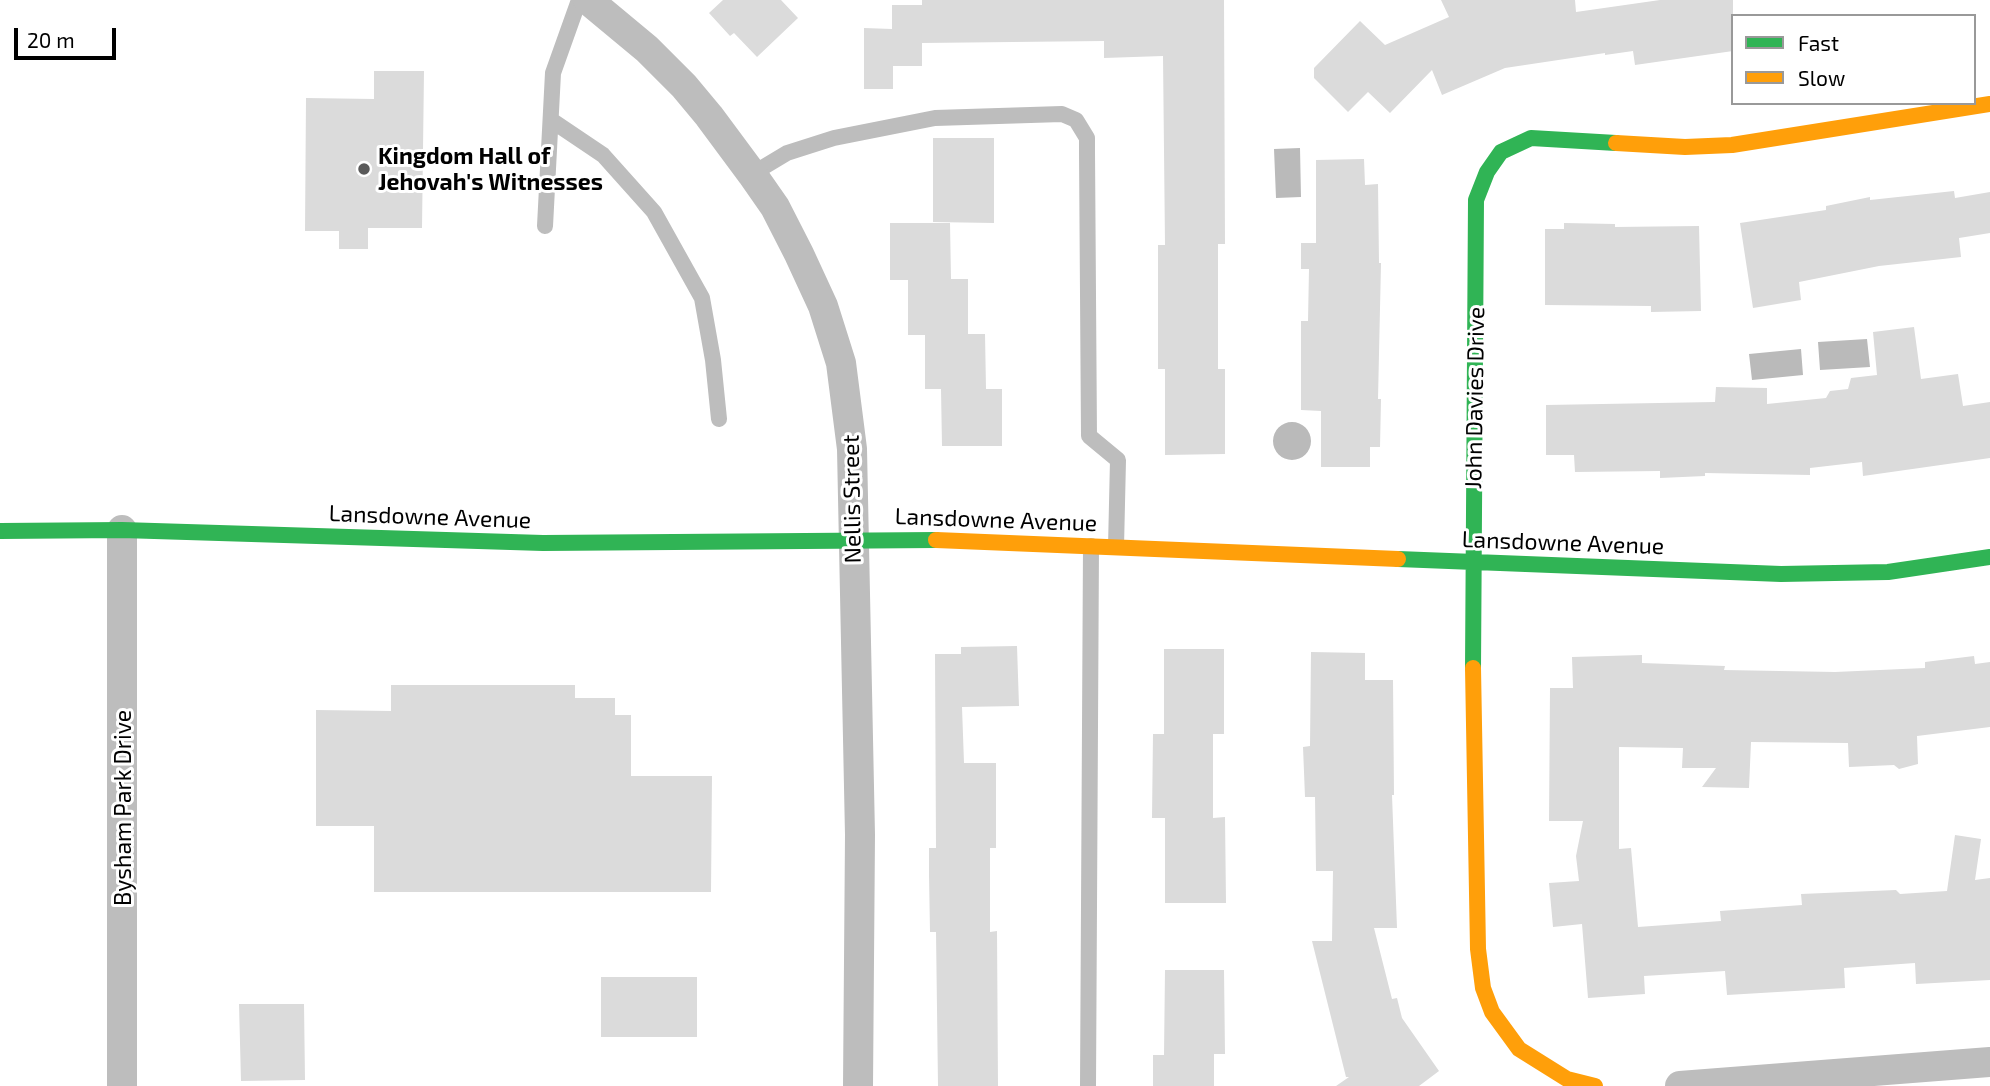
<!DOCTYPE html>
<html>
<head>
<meta charset="utf-8">
<style>
  body { margin:0 }
  #map { position:relative; width:1990px; height:1086px; overflow:hidden; background:#fff; font-family:"Exo 2",sans-serif }
  canvas { display:block }
  .legend { position:absolute; left:1731px; top:14px; width:245px; height:91px; box-sizing:border-box; background:#fff; border:2px solid #999; margin:0; padding:9px 12px; list-style:none; font-size:21px; color:#000 }
  .legend li { display:flex; align-items:center; gap:14px; height:35px }
  .legend b { width:35px; border:2px solid #999 }
  .scale { position:absolute; left:14px; top:28px; width:102px; height:32px; box-sizing:border-box; border:4px solid #000; border-top:0; padding-left:9px; font-size:21px; line-height:24px; white-space:nowrap; color:#000; -webkit-text-stroke:5px #fff; paint-order:stroke }
</style>
</head>
<body>
<div id="map">
<canvas width="1990" height="1086"></canvas>
<ul class="legend">
<li><b style="height:9px;background:#30b455"></b>Fast</li>
<li><b style="height:9px;background:#ff9f0a"></b>Slow</li>
</ul>
<div class="scale">20 m</div>
</div>
<script>
const g = document.querySelector('canvas').getContext('2d');
g.lineJoin = 'round';
function paint(path, color) {
  g.fillStyle = color;
  g.fill(path, 'evenodd');
}
function poly(rows) {
  const path = new Path2D();
  for (const r of rows) {
    if (r.length === 3) {
      path.moveTo(r[0] + r[2], r[1]);
      path.arc(r[0], r[1], r[2], 0, 2 * Math.PI);
      continue;
    }
    path.moveTo(r[0], r[1]);
    for (let i = 2; i < r.length; i += 2) path.lineTo(r[i], r[i + 1]);
  }
  return path;
}
function strokePath(path, color, width, dash) {
  g.strokeStyle = color;
  g.lineWidth = width;
  g.lineCap = dash ? 'butt' : 'round';
  g.setLineDash(dash || []);
  g.stroke(path);
}
function label(font, color, halo, rows, align = 'center') {
  g.font = font + ' "Exo 2",sans-serif';
  g.lineWidth = 6;
  g.setLineDash([]);
  g.textBaseline = 'middle';
  g.strokeStyle = halo;
  g.fillStyle = color;
  for (const [text, x, y, turn = 0] of rows) {
    g.save();
    g.translate(x, y);
    g.rotate((+turn || 0) * Math.PI / 180);
    g.textAlign = isNaN(turn) ? turn : align;
    if (halo) g.strokeText(text, 0, 0);
    g.fillText(text, 0, 0);
    g.restore();
  }
}
paint(poly([
  [1300,148,1301,197,1276,198,1274,149],
  [1867,339,1870,367,1820,370,1818,342],
  [1801,349,1803,375,1752,380,1749,354],
  [1292,441,19]
]), '#bababa');
paint(poly([
  [723,0,781,0,798,18,757,57,734,33,730,36,709,13],
  [922,0,1224,0,1225,244,1218,244,1218,369,1225,369,1225,454,1165,455,1165,369,1158,369,1158,245,1165,245,1163,56,1104,58,1104,41,922,43,922,66,893,66,893,89,864,89,864,28,892,29,892,5,922,5],
  [1441,0,1575,0,1576,12,1660,0,1733,0,1733,51,1635,65,1633,51,1605,55,1605,53,1505,68,1442,95,1432,70,1390,113,1368,92,1348,112,1314,78,1314,68,1360,21,1385,45,1449,17],
  [374,71,424,71,422,228,368,228,368,249,339,249,339,231,305,231,306,98,374,99],
  [933,138,994,138,994,223,933,222],
  [1364,159,1365,185,1378,184,1379,263,1381,263,1378,399,1381,399,1380,447,1370,447,1370,467,1321,467,1321,411,1301,410,1301,321,1308,321,1309,269,1301,269,1301,243,1316,243,1316,160],
  [1954,191,1955,198,1990,192,1990,233,1959,238,1961,257,1879,266,1799,282,1801,300,1753,308,1740,223,1826,210,1826,206,1870,197,1870,200],
  [890,223,950,223,951,279,968,279,968,334,985,334,986,389,1002,389,1002,446,942,446,941,389,925,389,925,335,908,335,908,280,890,280],
  [1564,223,1615,224,1615,227,1699,226,1701,311,1651,312,1651,306,1545,305,1545,229,1564,229],
  [1914,327,1921,379,1958,374,1963,406,1990,402,1990,458,1863,476,1862,462,1810,468,1810,475,1705,473,1705,476,1660,478,1660,471,1575,472,1574,455,1546,455,1546,405,1715,402,1716,387,1767,388,1767,404,1826,398,1830,391,1848,389,1851,378,1877,375,1873,332],
  [1017,646,1019,706,962,707,964,763,996,763,996,848,990,848,990,932,997,931,998,1086,938,1086,936,932,930,932,929,875,929,848,936,848,935,654,961,654,961,647],
  [1164,649,1224,649,1224,734,1213,734,1213,818,1225,817,1226,903,1165,903,1165,818,1152,818,1153,734,1164,734],
  [1311,652,1365,653,1365,680,1393,680,1394,795,1392,795,1397,928,1374,928,1392,999,1397,998,1402,1018,1439,1071,1419,1086,1336,1086,1349,1077,1346,1077,1312,941,1332,941,1333,871,1316,871,1315,797,1305,797,1303,747,1310,746],
  [1642,655,1642,663,1725,666,1724,670,1835,672,1925,668,1925,662,1974,656,1975,664,1990,662,1990,727,1917,736,1918,764,1899,769,1894,765,1849,767,1848,743,1751,742,1749,788,1702,787,1716,768,1682,768,1683,748,1619,747,1619,849,1631,848,1638,927,1721,921,1720,911,1802,905,1801,894,1896,890,1900,894,1947,891,1955,835,1981,839,1975,880,1990,878,1990,980,1916,984,1915,963,1844,968,1845,988,1727,995,1725,971,1644,976,1645,994,1588,998,1582,924,1553,927,1549,883,1579,881,1576,856,1583,821,1549,821,1550,688,1573,688,1572,657],
  [391,685,575,685,575,698,615,698,615,715,631,715,631,776,712,776,711,892,374,892,374,826,316,826,316,710,391,711],
  [1165,970,1224,970,1225,1054,1214,1054,1214,1086,1153,1086,1153,1055,1164,1055],
  [601,977,697,977,697,1037,601,1037],
  [239,1004,304,1004,305,1080,241,1081]
]), '#dbdbdb');
strokePath(poly([
  [551,120,603,155,654,212,702,298,713,360,719,419],
  [752,174,787,153,834,138,935,118,1062,114,1076,120,1087,138,1087,152,1089,436,1118,460,1116,547],
  [545,226,553,73,579,0],
  [1088,1086,1091,546]
]), '#bdbdbd', 16);
strokePath(poly([
  [588,0,647,49,684,86,709,116,752,174,775,207,799,254,823,306,841,363,852,449,860,835,858,1086],
  [122,530,122,1086],
  [1680,1086,1990,1062]
]), '#bdbdbd', 30);
strokePath(poly([
  [0,531,122,530,543,543,936,540],
  [1398,559,1781,574,1888,572,1990,557],
  [1473,668,1476,200,1487,172,1501,152,1531,138,1616,143]
]), '#30b455', 16);
strokePath(poly([
  [1616,143,1685,147,1732,145,1990,104],
  [936,540,1398,559],
  [1473,668,1478,949,1483,988,1492,1012,1519,1049,1567,1079,1595,1086]
]), '#ff9f0a', 16);
for (const [x, y, r, color] of [
  [364,169,7,"#595959"]
]) {
  const dot = new Path2D();
  dot.arc(x, y, r, 0, 2 * Math.PI);
  g.fillStyle = color;
  g.fill(dot);
  strokePath(dot, '#fff', 2.5);
}
label('bold 23px', '#000', '#fff', [
  ["Kingdom Hall of",378,156],
  ["Jehovah's Witnesses",378,182]
], 'left');
label('23px', '#000', '#fff', [
  ["John Davies Drive",1475,398,-89],
  ["Nellis Street",852,499,-91],
  ["Lansdowne Avenue",430,517,2],
  ["Lansdowne Avenue",996,520,2],
  ["Lansdowne Avenue",1563,543,2],
  ["Bysham Park Drive",123,808,-90]
]);
</script>
</body>
</html>
